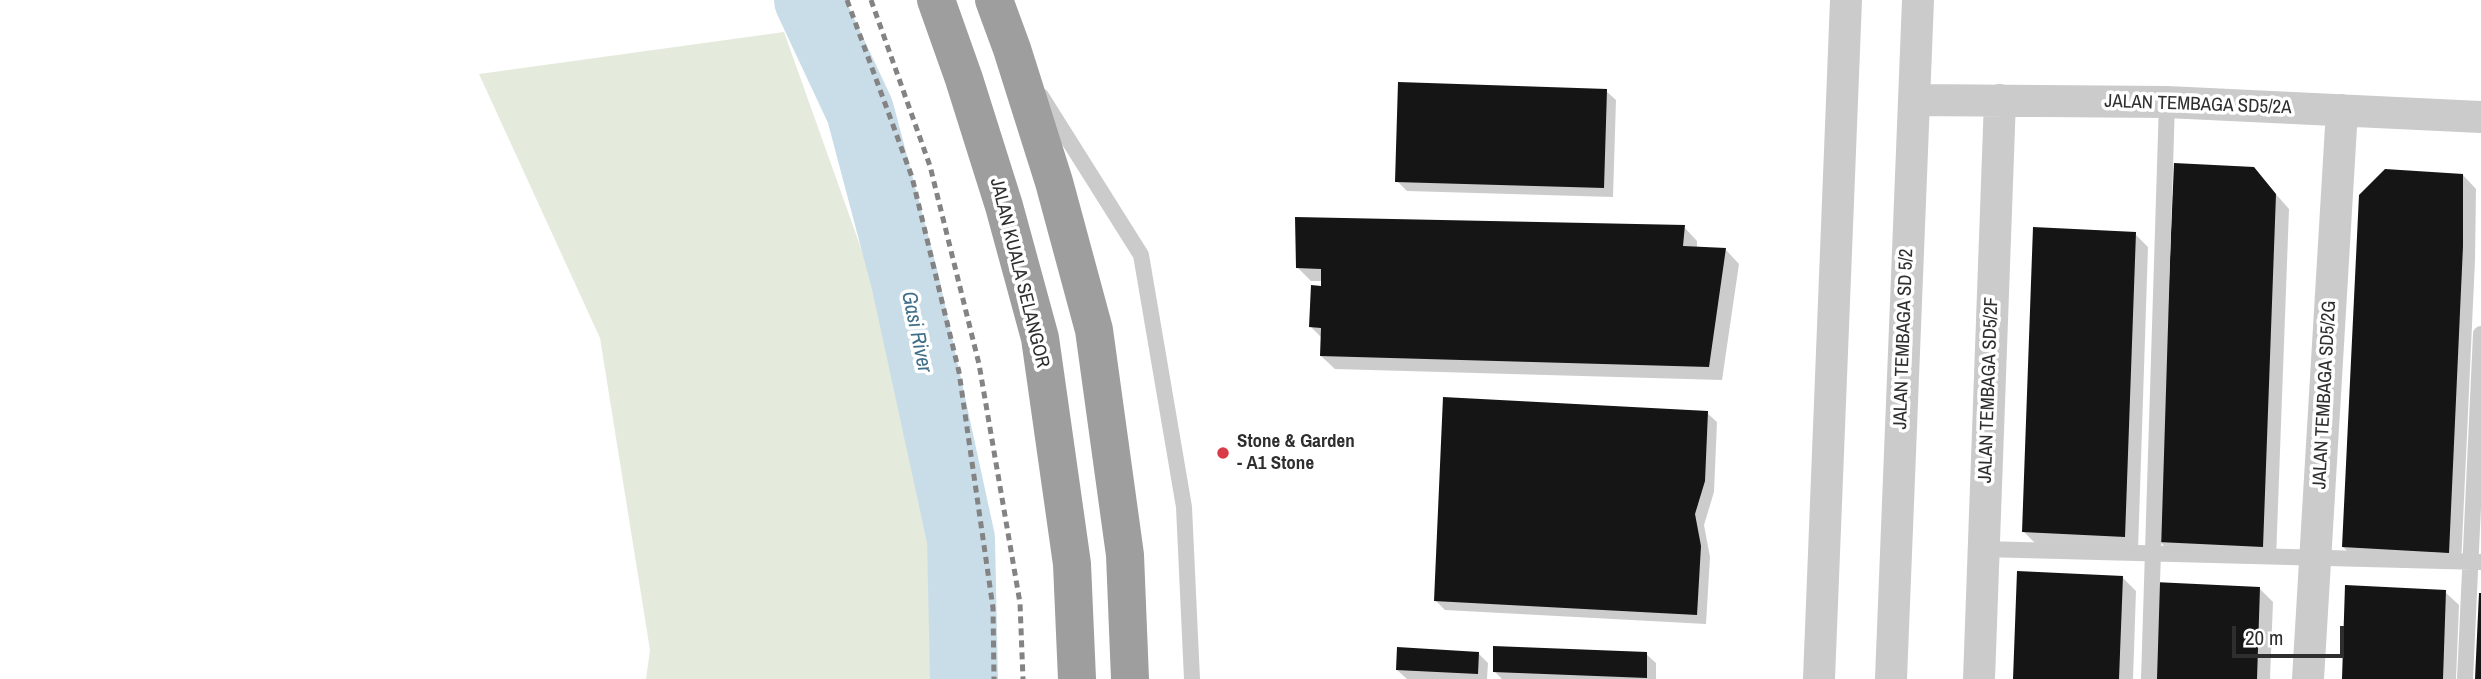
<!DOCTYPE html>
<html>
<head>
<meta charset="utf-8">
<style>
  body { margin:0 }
  #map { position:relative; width:2481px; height:679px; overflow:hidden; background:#fff; font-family:"Archivo Narrow",sans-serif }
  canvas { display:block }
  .scale { position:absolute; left:2232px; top:626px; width:112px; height:32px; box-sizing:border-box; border:4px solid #2e2e2e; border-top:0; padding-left:9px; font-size:21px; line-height:24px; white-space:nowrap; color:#2e2e2e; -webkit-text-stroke:5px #fff; paint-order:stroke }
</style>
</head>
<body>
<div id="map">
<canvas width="2481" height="679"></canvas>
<div class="scale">20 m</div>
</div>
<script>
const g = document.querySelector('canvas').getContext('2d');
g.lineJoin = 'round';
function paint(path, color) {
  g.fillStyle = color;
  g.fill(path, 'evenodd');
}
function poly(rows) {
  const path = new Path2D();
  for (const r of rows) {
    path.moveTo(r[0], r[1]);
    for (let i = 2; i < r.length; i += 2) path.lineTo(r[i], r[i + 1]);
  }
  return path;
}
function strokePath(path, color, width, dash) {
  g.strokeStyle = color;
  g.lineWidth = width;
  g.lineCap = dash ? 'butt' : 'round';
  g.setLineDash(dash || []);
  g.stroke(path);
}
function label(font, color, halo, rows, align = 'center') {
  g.font = font + ' "Archivo Narrow",sans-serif';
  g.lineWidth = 7;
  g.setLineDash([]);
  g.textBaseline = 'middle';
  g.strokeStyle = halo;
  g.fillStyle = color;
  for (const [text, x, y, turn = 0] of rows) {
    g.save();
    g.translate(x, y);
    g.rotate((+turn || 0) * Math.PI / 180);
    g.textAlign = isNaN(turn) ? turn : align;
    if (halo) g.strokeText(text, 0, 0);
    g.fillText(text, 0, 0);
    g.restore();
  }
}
paint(poly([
  [784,32,914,397,939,565,941,679,646,679,650,650,600,338,479,74]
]), '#e4eadc');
paint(poly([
  [1606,91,1616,100,1613,197,1407,191,1397,181],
  [2253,168,2289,209,2276,559,2174,555,2160,542],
  [2463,175,2476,189,2475,260,2461,565,2357,560,2343,547],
  [1684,227,1697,241,1697,248,1726,250,1739,264,1722,380,1335,369,1321,356,1322,338,1311,327,1323,281,1311,281,1297,267],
  [2135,234,2148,247,2138,550,2037,545,2023,531],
  [1707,413,1717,422,1714,492,1704,525,1710,557,1706,624,1445,610,1435,600],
  [2123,578,2136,591,2133,679,2015,679],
  [2259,588,2273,602,2270,679,2153,679],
  [2445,592,2459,605,2456,679,2344,679],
  [1478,653,1488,663,1487,679,1407,679,1397,670],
  [1646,654,1656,663,1656,679,1502,679,1495,672]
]), '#0003');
strokePath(poly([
  [808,0,860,111,905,281,961,539,964,679]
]), '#c9dde9', 68);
paint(poly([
  [1398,82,1607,89,1604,188,1395,182],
  [2174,163,2254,167,2276,194,2263,547,2158,542],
  [2385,169,2463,174,2463,246,2449,553,2342,547,2359,195],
  [1295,217,1685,225,1683,246,1726,248,1709,367,1320,356,1321,328,1309,327,1311,285,1321,286,1321,269,1296,268],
  [2033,227,2136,232,2125,537,2022,532],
  [1443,397,1708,411,1705,481,1695,514,1701,546,1697,615,1434,601],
  [2017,571,2123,576,2119,679,2013,679],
  [2154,582,2260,587,2257,679,2151,679],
  [2345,585,2446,590,2443,679,2342,679],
  [2479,593,2481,593,2481,679,2475,679],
  [1493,646,1647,652,1647,678,1493,672],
  [1397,647,1479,652,1478,674,1396,670]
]), '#151515');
strokePath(poly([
  [1041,96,1141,255,1184,507,1192,679],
  [1983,549,2481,562],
  [2149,679,2167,102],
  [2465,679,2481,334]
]), '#cbcbcb', 16);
strokePath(poly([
  [1914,100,2167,102,2481,117],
  [1819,679,1846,0],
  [1891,679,1918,0],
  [1979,679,2000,100],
  [2308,679,2342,110]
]), '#cbcbcb', 32);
strokePath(poly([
  [936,0,964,79,1004,206,1040,338,1072,564,1077,679],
  [994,0,1012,49,1054,182,1094,330,1125,555,1130,679]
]), '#9e9e9e', 38);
strokePath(poly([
  [847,0,912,177,959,372,993,608,994,679],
  [871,0,930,166,979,364,1020,603,1023,679]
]), '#838383', 5, [7, 5]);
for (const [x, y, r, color] of [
  [1223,453,7,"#da3b49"]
]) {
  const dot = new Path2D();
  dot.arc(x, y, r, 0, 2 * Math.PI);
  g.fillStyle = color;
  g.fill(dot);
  strokePath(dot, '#fff', 2.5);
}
label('19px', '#2e2e2e', '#fff', [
  ["JALAN TEMBAGA SD5/2A",2198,105,2],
  ["JALAN KUALA SELANGOR",1019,273,76],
  ["JALAN TEMBAGA SD 5/2",1904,339,-88],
  ["JALAN TEMBAGA SD5/2F",1989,390,-88],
  ["JALAN TEMBAGA SD5/2G",2325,395,-87]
]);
label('bold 19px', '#2e2e2e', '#fff', [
  ["Stone & Garden",1237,442],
  ["- A1 Stone",1237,464]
], 'left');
label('italic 21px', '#416f8a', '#fff', [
  ["Gasi River",916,332,78]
]);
</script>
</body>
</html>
